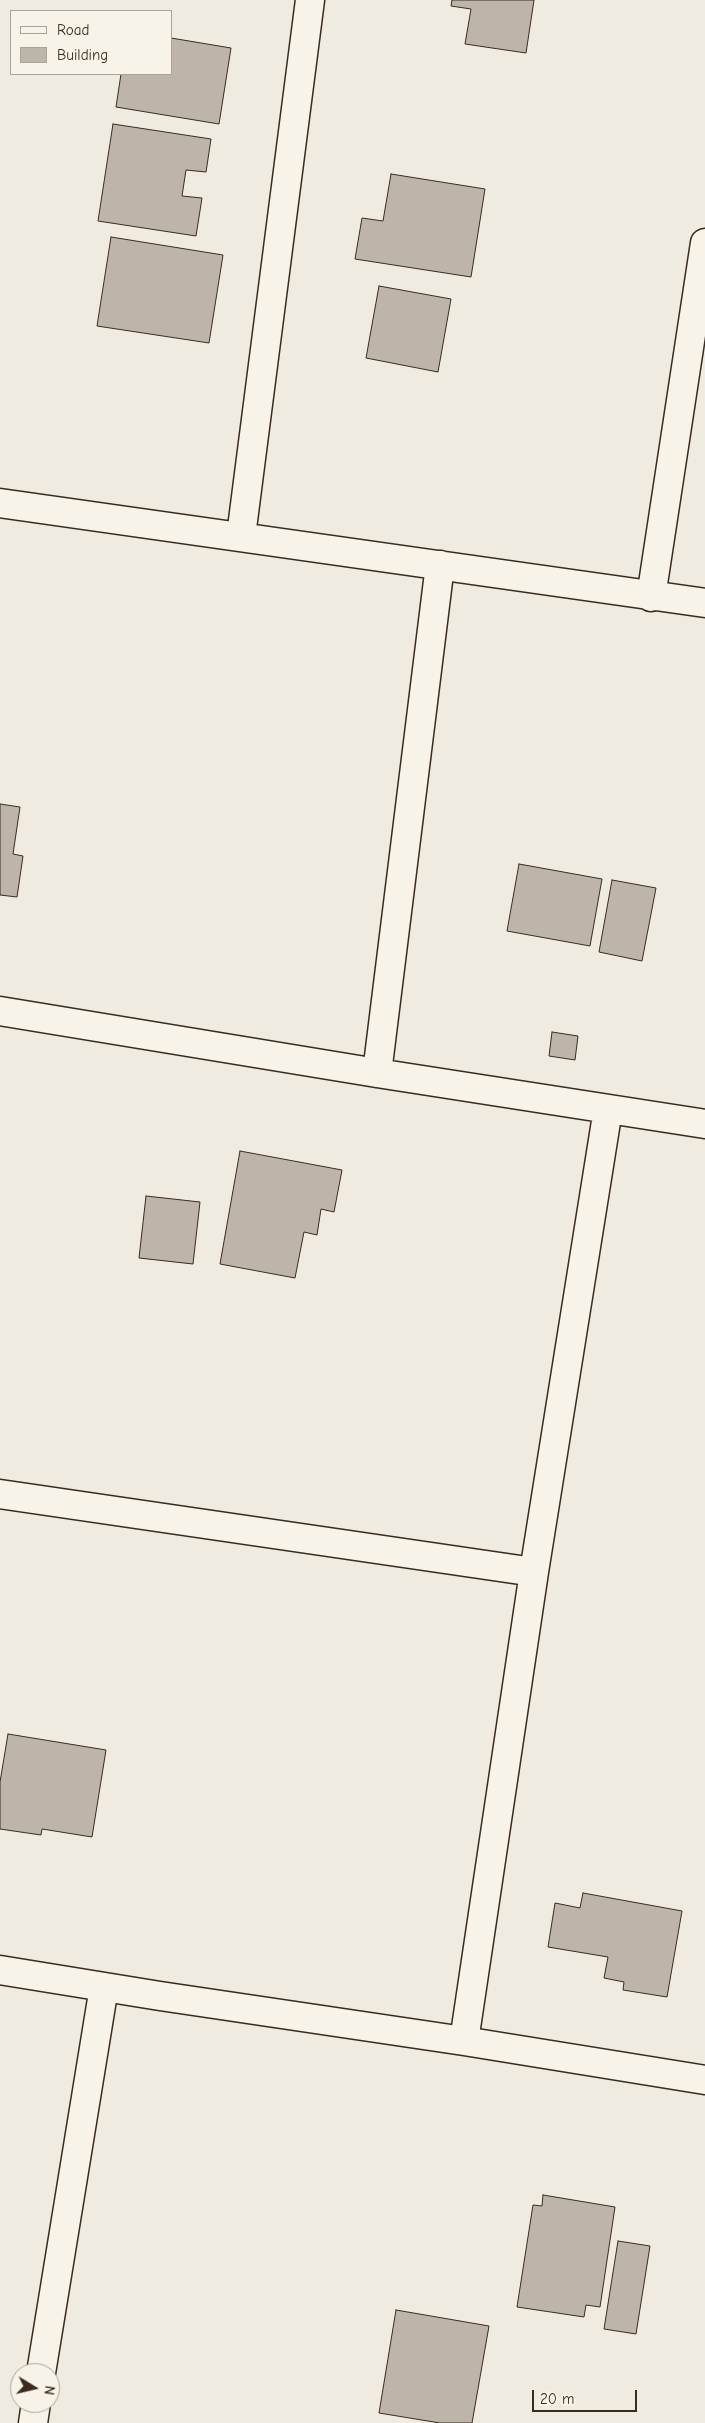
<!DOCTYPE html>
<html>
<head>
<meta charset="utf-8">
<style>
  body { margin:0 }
  #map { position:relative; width:705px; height:2423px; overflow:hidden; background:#efebe0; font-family:"Comic Neue",sans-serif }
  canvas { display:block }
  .legend { position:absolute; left:10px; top:10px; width:162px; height:65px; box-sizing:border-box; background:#f7f3e8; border:1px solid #aca397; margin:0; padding:6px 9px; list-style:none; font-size:15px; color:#3b2a1e }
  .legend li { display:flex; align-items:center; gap:10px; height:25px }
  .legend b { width:25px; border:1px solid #aca397 }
  .north { position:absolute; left:10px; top:2363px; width:50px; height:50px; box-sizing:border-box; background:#f7f3e8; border:1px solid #aca397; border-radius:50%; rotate:99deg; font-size:14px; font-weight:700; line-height:20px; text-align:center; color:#3b2a1e }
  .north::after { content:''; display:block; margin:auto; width:18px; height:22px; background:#3b2a1e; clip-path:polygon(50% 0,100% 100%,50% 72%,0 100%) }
  .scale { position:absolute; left:532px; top:2390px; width:105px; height:22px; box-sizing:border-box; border:2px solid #3b2a1e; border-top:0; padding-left:6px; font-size:15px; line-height:18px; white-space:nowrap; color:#3b2a1e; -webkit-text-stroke:4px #f7f3e8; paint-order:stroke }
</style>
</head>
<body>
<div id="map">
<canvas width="705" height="2423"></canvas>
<ul class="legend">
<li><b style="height:6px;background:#f7f3e8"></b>Road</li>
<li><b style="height:14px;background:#bdb5aa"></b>Building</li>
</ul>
<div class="north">N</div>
<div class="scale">20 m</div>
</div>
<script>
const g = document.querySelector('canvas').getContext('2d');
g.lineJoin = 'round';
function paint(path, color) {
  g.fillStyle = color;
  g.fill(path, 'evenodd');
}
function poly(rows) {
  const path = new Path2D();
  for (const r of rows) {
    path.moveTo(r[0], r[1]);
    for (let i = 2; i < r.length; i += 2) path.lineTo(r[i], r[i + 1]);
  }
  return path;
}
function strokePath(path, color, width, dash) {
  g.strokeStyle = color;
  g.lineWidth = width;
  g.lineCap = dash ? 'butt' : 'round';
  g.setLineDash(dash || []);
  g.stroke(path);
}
const building = poly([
  [452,0,534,0,526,53,465,44,471,9,451,6,452,0],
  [171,38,231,48,219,124,116,107,121,74,171,74,171,38],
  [113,124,211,139,206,172,186,170,182,196,202,198,196,236,98,221,113,124],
  [391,174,485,189,471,277,355,259,362,218,383,221,391,174],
  [111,237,223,255,209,343,97,326,111,237],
  [379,286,451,299,438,372,366,358,379,286],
  [0,804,20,807,13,854,23,856,17,897,0,895,0,804],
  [519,864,602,879,590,946,507,931,519,864],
  [612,880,656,888,642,961,599,952,612,880],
  [552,1032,578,1036,575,1060,549,1056,552,1032],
  [240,1151,342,1170,334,1212,321,1209,317,1235,304,1232,295,1278,220,1264,240,1151],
  [146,1196,200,1202,193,1264,139,1258,146,1196],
  [8,1734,106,1750,92,1837,42,1829,41,1835,0,1829,0,1782,8,1734],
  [583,1893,682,1911,667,1997,623,1990,624,1982,604,1978,608,1957,548,1947,555,1903,580,1908,583,1893],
  [543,2195,615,2207,600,2307,586,2305,584,2317,517,2307,533,2205,542,2206,543,2195],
  [618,2241,650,2246,636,2334,604,2329,618,2241],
  [396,2310,489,2326,472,2423,440,2423,379,2413,396,2310]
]);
paint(building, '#bdb5aa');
strokePath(building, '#3b2a1e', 1);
const minor = poly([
  [0,503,705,603],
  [241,536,310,0],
  [651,597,705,243],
  [0,1011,377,1073,705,1124],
  [377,1073,440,565],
  [0,1494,534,1572],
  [0,1970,160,1996,464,2041,705,2080],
  [464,2041,534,1572,608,1109],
  [41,2373,104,1987],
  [33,2423,36,2403]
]);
strokePath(minor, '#3b2a1e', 31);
strokePath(minor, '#f7f3e8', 28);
</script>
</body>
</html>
